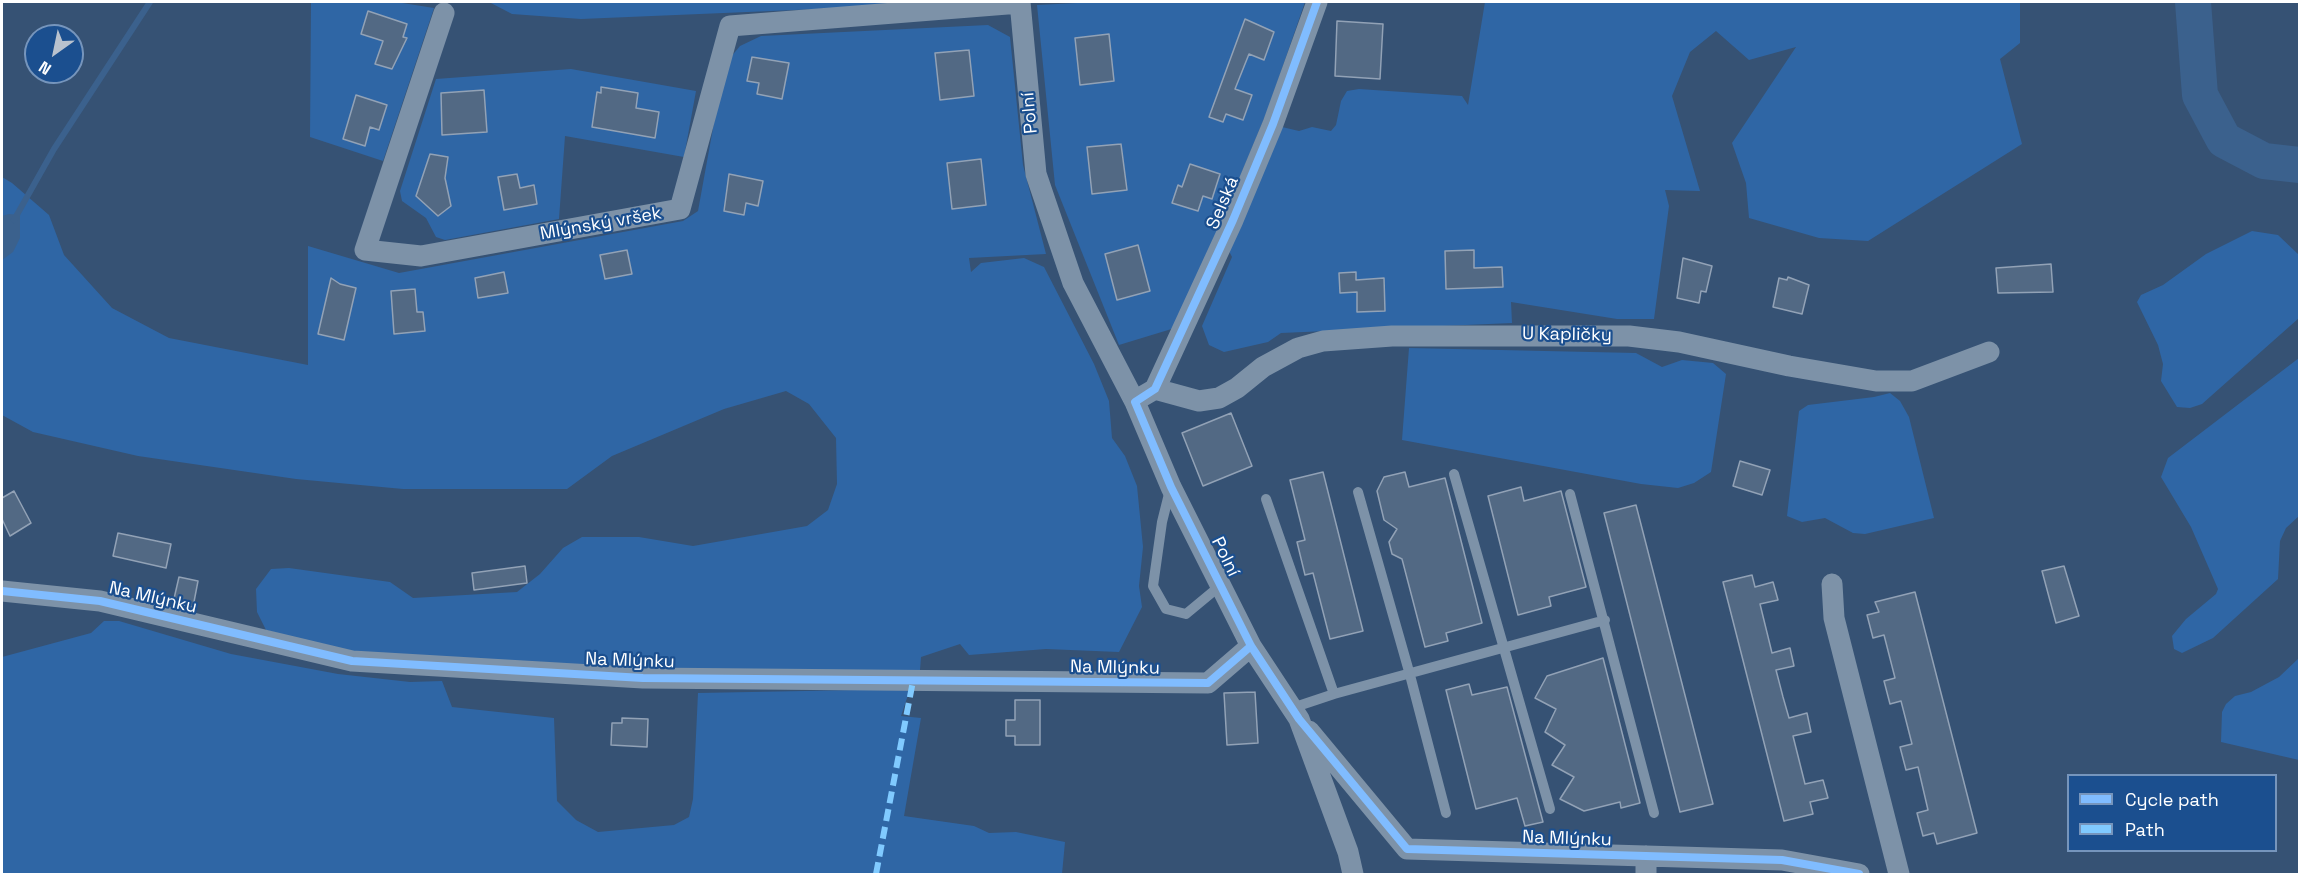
<!DOCTYPE html>
<html>
<head>
<meta charset="utf-8">
<style>
  body { margin:0 }
  #map { position:relative; width:2301px; height:876px; overflow:hidden; background:#365274; font-family:"Space Grotesk",sans-serif }
  canvas { display:block }
  .frame { position:absolute; inset:0; border:3px solid #fff; pointer-events:none }
  .legend { position:absolute; left:2067px; top:774px; width:210px; height:78px; box-sizing:border-box; background:#1b4f8f; border:2px solid #7695bc; margin:0; padding:8px 10px; list-style:none; font-size:18px; color:#fff }
  .legend li { display:flex; align-items:center; gap:12px; height:30px }
  .legend b { width:30px; border:2px solid #7695bc }
  .north { position:absolute; left:24px; top:24px; width:60px; height:60px; box-sizing:border-box; background:#1b4f8f; border:2px solid #7695bc; border-radius:50%; rotate:213deg; font-size:16px; font-weight:700; line-height:24px; text-align:center; color:#fff }
  .north::after { content:''; display:block; margin:auto; width:21px; height:27px; background:#b9c2ce; clip-path:polygon(50% 0,100% 100%,50% 72%,0 100%) }
</style>
</head>
<body>
<div id="map">
<canvas width="2301" height="876"></canvas>
<div class="frame"></div>
<ul class="legend">
<li><b style="height:8px;background:#80bcff"></b>Cycle path</li>
<li><b style="height:8px;background:#80caff"></b>Path</li>
</ul>
<div class="north">N</div>
</div>
<script>
const g = document.querySelector('canvas').getContext('2d');
g.lineJoin = 'round';
function paint(path, color) {
  g.fillStyle = color;
  g.fill(path, 'evenodd');
}
function poly(rows) {
  const path = new Path2D();
  for (const r of rows) {
    path.moveTo(r[0], r[1]);
    for (let i = 2; i < r.length; i += 2) path.lineTo(r[i], r[i + 1]);
  }
  return path;
}
function strokePath(path, color, width, dash) {
  g.strokeStyle = color;
  g.lineWidth = width;
  g.lineCap = dash ? 'butt' : 'round';
  g.setLineDash(dash || []);
  g.stroke(path);
}
function label(font, color, halo, rows, align = 'center') {
  g.font = font + ' "Space Grotesk",sans-serif';
  g.lineWidth = 4.5;
  g.setLineDash([]);
  g.textBaseline = 'middle';
  g.strokeStyle = halo;
  g.fillStyle = color;
  for (const [text, x, y, turn = 0] of rows) {
    g.save();
    g.translate(x, y);
    g.rotate((+turn || 0) * Math.PI / 180);
    g.textAlign = isNaN(turn) ? turn : align;
    if (halo) g.strokeText(text, 0, 0);
    g.fillText(text, 0, 0);
    g.restore();
  }
}
paint(poly([
  [311,2,396,2,434,8,383,161,310,137],
  [489,2,985,2,581,19,512,14],
  [1097,2,1305,2,1268,109,1178,327,1119,345,1055,185,1037,5],
  [1485,2,2020,2,2020,43,2000,59,2022,144,1868,241,1819,238,1749,218,1746,183,1732,143,1796,47,1749,60,1716,31,1690,52,1672,96,1700,191,1665,190,1669,206,1654,319,1617,319,1511,302,1512,323,1281,333,1268,342,1224,352,1209,345,1202,326,1232,257,1229,251,1282,127,1299,131,1312,127,1331,131,1336,125,1341,101,1347,91,1359,89,1462,96,1468,105],
  [988,25,1010,37,1023,165,1046,254,969,258,971,272,981,263,1024,258,1044,267,1094,364,1109,401,1112,438,1125,456,1137,486,1143,547,1139,586,1142,607,1119,652,1046,649,969,655,960,644,921,657,920,670,632,670,353,655,266,630,257,612,256,589,271,569,289,568,390,582,413,598,517,592,540,574,563,548,582,537,639,537,693,546,807,526,828,510,837,484,836,438,809,404,786,391,724,409,612,456,567,489,403,489,296,479,138,456,33,432,2,415,2,177,12,183,49,215,64,255,112,308,169,338,308,365,308,246,399,273,683,221,698,211,723,73,730,58,740,46,761,36],
  [571,69,696,91,684,157,565,136,559,219,445,240,436,237,426,218,402,201,400,191,436,79],
  [2252,231,2278,235,2299,255,2299,318,2202,404,2190,408,2177,407,2161,381,2163,364,2158,345,2137,302,2141,295,2163,285,2206,254],
  [1409,348,1636,353,1662,367,1682,360,1713,363,1726,374,1711,472,1694,483,1678,488,1641,484,1402,440],
  [2299,358,2299,516,2286,528,2280,541,2278,579,2213,638,2182,653,2174,649,2172,636,2186,619,2216,594,2218,589,2191,527,2161,477,2168,458],
  [1890,393,1900,401,1909,417,1934,518,1865,534,1853,533,1825,518,1802,522,1787,516,1799,411,1808,405,1874,397],
  [104,621,119,621,231,654,338,674,410,682,442,681,452,707,554,718,557,801,576,820,598,832,674,825,689,817,693,799,698,693,910,689,901,716,921,718,904,816,974,826,989,833,1016,832,1065,842,1062,874,2,874,2,657,91,633],
  [2299,658,2299,760,2221,742,2222,712,2226,704,2235,696,2251,692,2279,677]
]), '#2f66a5');
paint(poly([
  [9,214,20,215,20,238,13,252,2,260,2,216]
]), '#3b618d');
strokePath(poly([
  [14,220,54,149,150,2]
]), '#3b618d', 6);
strokePath(poly([
  [2193,2,2200,95,2224,140,2264,161,2300,165]
]), '#3b618d', 36);
const building = poly([
  [368,11,407,24,403,37,407,38,392,69,375,64,383,41,361,34,368,11],
  [1245,19,1274,32,1264,60,1249,54,1235,89,1252,95,1243,120,1226,114,1223,122,1209,117,1245,19],
  [1337,21,1383,24,1380,79,1335,76,1337,21],
  [1109,34,1114,81,1080,85,1075,38,1109,34],
  [969,50,974,96,940,100,935,53,969,50],
  [752,57,789,63,782,99,757,94,759,83,747,81,752,57],
  [601,87,638,93,636,108,659,112,655,138,592,127,597,92,601,93,601,87],
  [484,90,487,132,442,135,441,93,484,90],
  [356,95,387,105,379,130,370,127,365,146,343,139,356,95],
  [1121,144,1127,190,1092,194,1087,147,1121,144],
  [430,154,448,157,445,178,451,206,438,216,416,196,430,154],
  [981,159,986,205,952,209,947,163,981,159],
  [1190,164,1220,174,1212,199,1203,196,1198,211,1172,203,1178,185,1182,187,1190,164],
  [517,174,520,188,534,185,537,204,504,210,498,177,517,174],
  [729,174,763,181,758,206,746,203,744,215,724,211,729,174],
  [1138,245,1150,291,1117,300,1105,254,1138,245],
  [627,250,632,274,605,279,600,255,627,250],
  [1474,250,1474,268,1502,267,1503,287,1446,289,1445,251,1474,250],
  [1683,258,1712,266,1706,292,1701,291,1699,303,1677,298,1683,258],
  [2051,264,2053,292,1998,293,1996,268,2051,264],
  [504,272,508,293,478,298,475,278,504,272],
  [1356,272,1356,280,1384,278,1385,311,1357,312,1357,292,1340,293,1339,273,1356,272],
  [1788,277,1809,285,1802,314,1773,307,1779,278,1787,280,1788,277],
  [331,278,340,284,356,288,344,340,318,334,331,278],
  [415,289,417,312,423,312,425,331,394,334,391,291,415,289],
  [1231,413,1252,466,1203,486,1182,433,1231,413],
  [1740,461,1770,470,1762,495,1733,486,1740,461],
  [1323,472,1363,631,1330,639,1313,573,1305,575,1297,542,1305,540,1290,480,1323,472],
  [1405,472,1409,487,1445,478,1482,623,1446,633,1448,641,1425,647,1402,559,1392,554,1389,542,1397,529,1384,520,1377,491,1384,477,1405,472],
  [1521,487,1524,501,1561,491,1586,587,1549,597,1551,606,1518,615,1488,496,1521,487],
  [14,491,31,523,10,536,2,519,2,498,14,491],
  [1636,505,1713,804,1680,812,1604,513,1636,505],
  [118,533,171,544,166,568,113,556,118,533],
  [525,566,527,583,474,590,472,573,525,566],
  [2064,566,2079,616,2056,623,2042,571,2064,566],
  [1752,575,1755,587,1773,582,1778,600,1760,604,1772,653,1790,648,1794,666,1776,670,1783,697,1789,718,1807,713,1811,732,1793,736,1805,784,1823,780,1828,798,1810,802,1813,814,1784,821,1723,582,1752,575],
  [179,577,198,581,193,607,173,603,179,577],
  [1915,592,1977,833,1937,844,1934,833,1923,836,1917,813,1928,810,1918,767,1906,770,1900,747,1912,744,1901,701,1890,704,1884,681,1895,678,1884,635,1873,638,1867,615,1879,612,1875,602,1915,592],
  [1603,658,1640,803,1621,808,1620,802,1584,811,1560,799,1574,777,1552,765,1565,745,1545,732,1556,709,1535,698,1547,676,1603,658],
  [1469,684,1472,695,1507,687,1543,822,1525,826,1517,798,1476,809,1446,690,1469,684],
  [1255,692,1258,743,1227,745,1224,693,1255,692],
  [1015,700,1040,700,1040,745,1015,745,1015,736,1006,736,1006,720,1015,720,1015,700],
  [622,718,648,719,647,747,611,745,612,723,622,723,622,718]
]);
paint(building, '#526984');
strokePath(building, '#92a2b6', 1.5);
strokePath(poly([
  [1454,474,1550,809],
  [1170,490,1162,522,1153,586,1166,609,1186,614,1221,585],
  [1358,492,1410,675,1446,813],
  [1570,494,1654,813],
  [1266,499,1334,694],
  [1292,708,1334,694,1605,620]
]), '#7d92a8', 10);
strokePath(poly([
  [1020,2,1036,174,1073,283,1135,402,1171,487,1251,646,1299,719,1348,852,1353,874],
  [444,13,365,250,421,256,680,209,730,26,1020,3],
  [1155,389,1199,401,1219,398,1237,388,1263,367,1298,348,1323,341,1392,336,1629,336,1679,342,1789,366,1876,381,1912,381,1989,352],
  [1143,396,1155,389,1233,220,1273,124,1317,2],
  [1832,584,1834,618,1899,874],
  [2,591,100,601,352,661,643,678,1208,683,1251,646],
  [1309,731,1407,849,1782,860,1859,874],
  [1646,874,1646,856]
]), '#7d92a8', 21);
strokePath(poly([
  [876,874,913,681]
]), '#80caff', 6, [12, 6]);
strokePath(poly([
  [1317,2,1273,124,1233,220,1155,389,1135,402,1171,487,1251,646,1299,719,1407,849,1782,860,1859,874],
  [2,591,100,601,352,661,643,678,1208,683,1251,646]
]), '#80bcff', 8);
label('18px', '#fff', '#1b4f8f', [
  ["Polní",1030,113,-95],
  ["Selská",1223,203,-67],
  ["Mlýnský vršek",601,224,-10],
  ["U Kapličky",1567,335,1],
  ["Polní",1225,557,64],
  ["Na Mlýnku",153,598,13],
  ["Na Mlýnku",630,661,2],
  ["Na Mlýnku",1115,668,1],
  ["Na Mlýnku",1567,839,2]
]);
</script>
</body>
</html>
